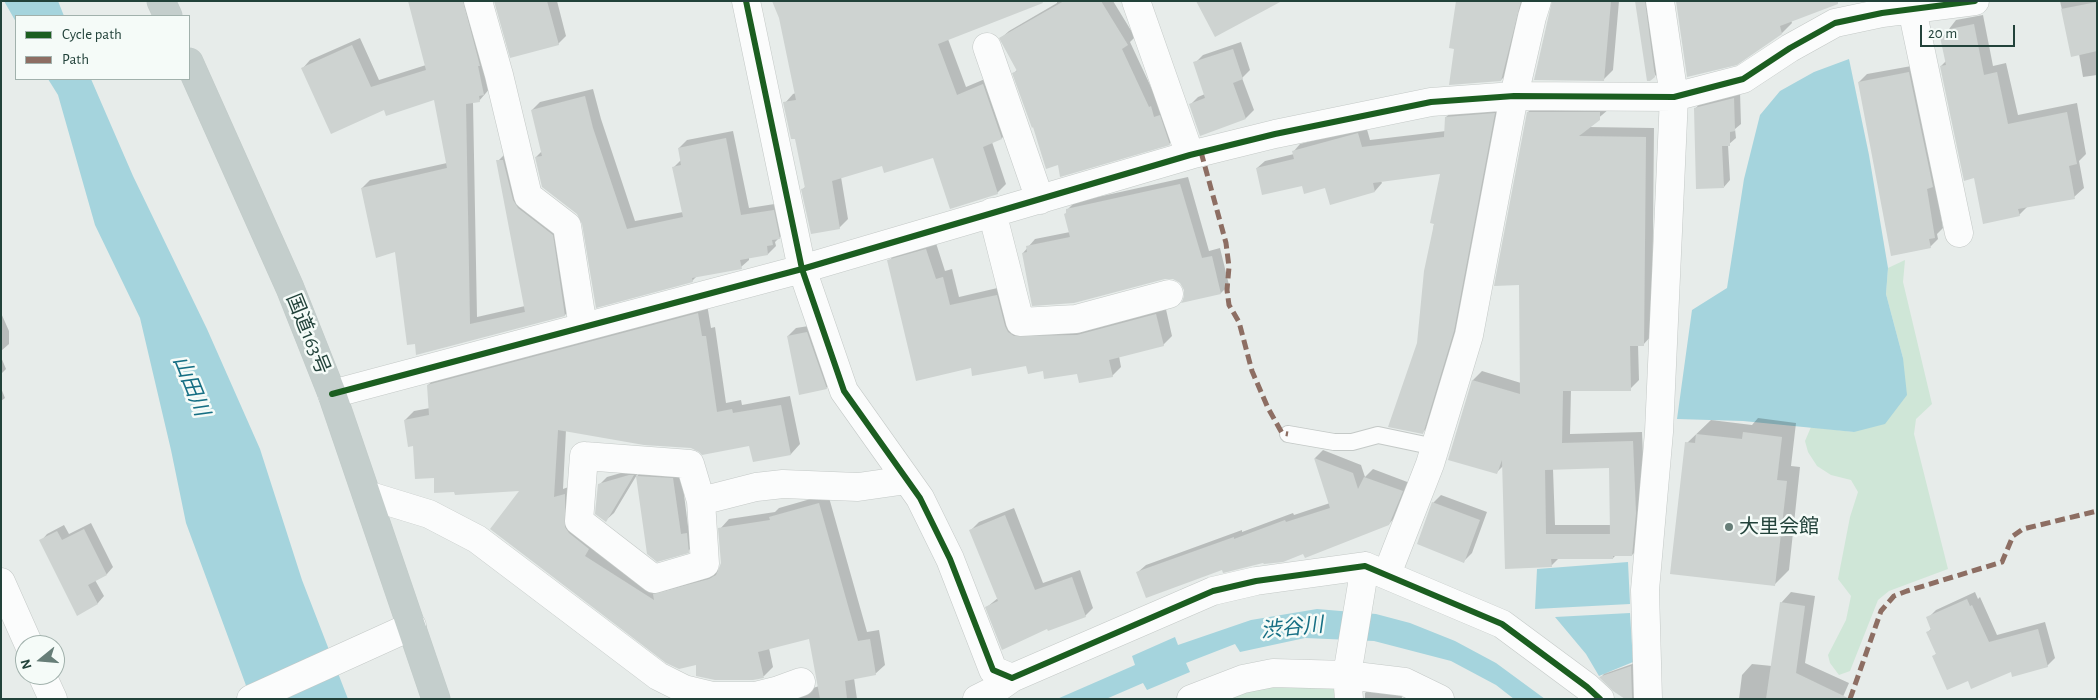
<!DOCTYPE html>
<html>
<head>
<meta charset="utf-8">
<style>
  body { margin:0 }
  #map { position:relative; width:2098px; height:700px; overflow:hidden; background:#e7ecea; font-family:"Alegreya Sans",sans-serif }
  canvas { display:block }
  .frame { position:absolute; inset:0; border:2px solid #22423a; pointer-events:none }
  .legend { position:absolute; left:15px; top:15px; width:175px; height:65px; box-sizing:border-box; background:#f5fbf8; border:1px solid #a1b1ac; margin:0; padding:6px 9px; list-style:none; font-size:15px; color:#22423a }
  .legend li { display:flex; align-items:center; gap:10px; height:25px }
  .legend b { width:25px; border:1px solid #a1b1ac }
  .north { position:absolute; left:15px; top:635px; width:50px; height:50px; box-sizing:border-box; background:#f5fbf8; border:1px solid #a1b1ac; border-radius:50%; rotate:253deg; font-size:14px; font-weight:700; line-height:20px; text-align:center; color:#22423a }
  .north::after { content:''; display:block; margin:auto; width:18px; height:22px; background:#677e78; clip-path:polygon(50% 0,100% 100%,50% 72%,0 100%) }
  .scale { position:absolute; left:1920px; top:25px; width:95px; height:22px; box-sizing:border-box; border:2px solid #22423a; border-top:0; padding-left:6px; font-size:15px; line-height:18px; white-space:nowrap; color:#22423a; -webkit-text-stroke:4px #f5fbf8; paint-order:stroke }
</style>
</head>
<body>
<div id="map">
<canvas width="2098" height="700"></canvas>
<div class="frame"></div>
<ul class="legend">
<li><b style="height:6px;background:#1b5e20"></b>Cycle path</li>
<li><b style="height:6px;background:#8d6e63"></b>Path</li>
</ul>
<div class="north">N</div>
<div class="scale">20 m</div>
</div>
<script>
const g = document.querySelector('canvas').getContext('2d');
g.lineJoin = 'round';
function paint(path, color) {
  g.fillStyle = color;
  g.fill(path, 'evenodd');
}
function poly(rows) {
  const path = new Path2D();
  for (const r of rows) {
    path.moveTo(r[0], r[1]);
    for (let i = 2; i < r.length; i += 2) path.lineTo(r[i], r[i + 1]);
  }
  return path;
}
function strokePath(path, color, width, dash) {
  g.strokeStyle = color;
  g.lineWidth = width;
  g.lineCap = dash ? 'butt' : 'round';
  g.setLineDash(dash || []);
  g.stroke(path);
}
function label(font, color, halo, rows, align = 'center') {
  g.font = font + ' "Alegreya Sans","Noto Sans JP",sans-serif';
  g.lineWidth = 5;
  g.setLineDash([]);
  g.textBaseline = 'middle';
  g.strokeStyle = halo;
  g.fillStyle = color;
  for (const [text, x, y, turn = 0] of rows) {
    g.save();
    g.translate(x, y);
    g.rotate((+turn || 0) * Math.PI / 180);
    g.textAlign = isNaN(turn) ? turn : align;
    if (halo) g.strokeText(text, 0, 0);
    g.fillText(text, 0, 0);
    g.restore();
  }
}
paint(poly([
  [1905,260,1903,282,1932,404,1916,419,1914,434,1948,569,1889,591,1878,600,1850,671,1839,675,1830,663,1828,655,1846,620,1851,596,1838,579,1850,517,1858,492,1851,480,1831,475,1817,466,1808,452,1805,441,1811,427,1854,432,1903,358,1886,294,1888,268],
  [1336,679,1334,699,1221,699,1238,691]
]), '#cfe6d7');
paint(poly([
  [4,1,58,1,64,16,16,16,16,22],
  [1849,59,1869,155,1888,268,1886,294,1903,358,1907,395,1885,424,1854,432,1743,421,1677,419,1692,310,1727,288,1744,179,1760,115,1780,91,1814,72],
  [48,79,91,79,133,176,207,329,260,449,302,580,348,699,251,699,186,523,171,450,140,318,95,225,58,95],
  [1628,562,1630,604,1535,609,1537,569],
  [1317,609,1376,614,1410,623,1455,641,1496,663,1545,699,1514,699,1496,685,1451,661,1374,641,1305,638,1240,652,1235,644,1186,663,1190,672,1147,690,1143,683,1106,699,1057,699,1135,665,1132,656,1175,637,1178,645,1251,620],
  [1630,613,1633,662,1599,676,1586,654,1555,617]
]), '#a5d4dd');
paint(poly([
  [409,1,472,1,492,86,479,101,473,102,477,317,525,306,498,161,506,153,560,227,573,307,565,315,416,343,397,251,362,188,370,180,447,163,435,99,385,108,303,68,310,60,360,38,379,80,426,65],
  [496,1,557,1,566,36,558,44],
  [1057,1,1113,1,1135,37,1130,42,1157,100,1177,136,1169,144,1060,164,1034,126,1014,73,1018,69,1001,38,1009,31,1057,3],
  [1457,1,1528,1,1511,70,1501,80,1456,48],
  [1553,1,1619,1,1613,70,1603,80],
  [1637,1,1655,1,1664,66,1655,76],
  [1677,1,1791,20,1792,23,1782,33],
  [2060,1,2097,1,2097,75,2083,77,2079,54,2072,55],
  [1983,15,1993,66,2006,63,2018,115,2077,103,2086,154,2079,161,2084,188,2074,197,2028,206,2019,215,1975,177,1941,66,1946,61,1942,38,1956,20],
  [948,39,966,87,992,76,1011,129,1002,138,992,142,1006,184,997,193,934,157,883,164,841,177,848,219,839,228,803,189,806,186,796,137,785,103,793,94],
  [1241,42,1250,70,1242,78,1254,110,1246,118,1201,134,1190,105,1198,97,1205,94,1195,63,1203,55],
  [1917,65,1943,228,1937,234,1938,239,1930,247,1859,82,1867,74],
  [593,89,601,119,635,221,683,212,674,167,682,159,679,148,687,140,733,131,749,208,781,203,787,230,775,242,776,246,768,254,749,257,749,260,741,267,698,275,692,281,584,223,536,157,542,151,532,110,540,102],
  [1740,92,1741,124,1735,129,1736,138,1728,145,1730,180,1724,187,1695,109,1701,102],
  [1537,103,1609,109,1588,127,1654,128,1652,335,1643,345,1638,344,1639,380,1630,389,1571,390,1570,434,1642,432,1645,503,1641,546,1632,555,1616,555,1613,558,1559,558,1551,566,1503,466,1496,473,1449,459,1473,380,1482,371,1521,383,1528,112],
  [1611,467,1611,525,1555,525,1553,469],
  [1502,106,1461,323,1430,425,1422,433,1418,343,1441,172,1381,181,1382,183,1375,191,1303,185,1257,168,1265,161,1294,154,1293,152,1300,144,1366,126,1370,140,1446,131,1446,117,1454,110],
  [1188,177,1209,251,1220,248,1229,285,1221,293,1183,302,1185,290,1181,282,1174,278,1023,253,1035,239,1070,232,1067,210,1075,202],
  [935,240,945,271,952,269,959,297,1006,286,1014,317,1165,305,1172,336,1163,345,1119,356,1121,367,1112,376,1044,369,1027,364,972,367,889,261,898,251],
  [707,304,711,328,715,327,726,403,741,400,742,405,790,396,800,444,791,454,754,461,750,444,691,447,566,430,563,489,574,485,573,517,664,585,719,570,722,564,720,529,729,519,775,512,779,508,828,494,867,632,879,630,885,665,875,674,854,678,857,699,781,699,819,686,810,637,769,648,773,667,764,676,753,679,704,662,667,662,521,490,435,477,415,445,405,420,414,411,430,408,428,385,438,376],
  [1,313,9,331,9,344,1,351],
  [815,325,834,380,826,388,788,336,796,328],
  [1,357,6,369,1,374],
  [1,388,5,398,1,401],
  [1758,418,1796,423,1791,466,1800,467,1789,570,1774,585,1687,443,1711,420,1752,425],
  [1323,450,1361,465,1365,477,1373,469,1410,483,1397,515,1389,524,1304,553,1223,568,1138,572,1146,565,1242,530,1242,532,1293,513,1294,515,1330,503,1315,458],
  [638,468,641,468,614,513,606,520,599,485,607,477],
  [645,468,681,471,688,526,695,525,696,543,688,551,648,553,637,476],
  [1441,495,1487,512,1472,553,1464,561,1433,503],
  [1014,508,1043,583,1080,570,1093,608,1085,616,1047,627,987,607,998,598,971,530,979,522],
  [91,523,113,567,107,574,95,580,104,596,98,603,77,614,41,541,47,534,64,525,69,534],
  [1791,592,1815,596,1805,663,1849,683,1842,699,1739,699,1742,675,1752,664,1772,666,1781,603],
  [1975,592,1978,599,1980,597,1997,635,2045,622,2055,658,2047,666,2011,670,1968,680,1934,656,1937,653,1928,632,1932,628,1928,618,1936,610],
  [1635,663,1637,699,1627,699,1601,677,1604,674],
  [1377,682,1401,685,1402,699,1365,699,1365,693]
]), '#0003');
paint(poly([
  [408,1,463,1,480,66,478,66,484,95,479,96,480,102,466,104,470,324,525,312,496,160,503,160,513,200,518,208,553,235,565,316,416,355,415,344,407,345,395,252,376,258,361,188,447,168,434,100,386,116,384,110,331,134,301,68,352,45,371,87,426,70],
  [494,1,547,1,559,45,510,58],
  [772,1,1042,1,1043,3,938,44,957,95,983,84,1002,139,983,147,998,194,950,209,933,158,884,173,882,166,832,181,840,229,811,234,801,189,805,188,795,139,791,139,783,102,796,100,779,18],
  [1064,1,1101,1,1128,45,1122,49,1149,107,1151,106,1154,117,1160,115,1170,145,1060,177,1058,165,1046,169,1033,127,1032,128,1012,73,1017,71,999,38],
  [1196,1,1282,1,1215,37],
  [1456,1,1521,1,1501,81,1449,85,1454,49,1449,48],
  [1552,1,1611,1,1604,81,1534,80],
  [1635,1,1645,1,1655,77,1650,81,1647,81],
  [1676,1,1838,1,1838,4,1780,26,1782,34,1737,65,1687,77],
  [2097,2,2097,51,2071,57,2061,9],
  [1974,24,1984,75,1997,72,2008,124,2067,112,2077,164,2069,166,2075,199,2018,209,2020,216,1983,224,1974,178,1964,181,1940,66,1946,65,1940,37,1946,36,1945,30],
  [1233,49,1243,79,1233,83,1246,119,1200,136,1189,104,1205,98,1193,62],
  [1909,72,1933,187,1927,189,1935,238,1929,239,1931,248,1891,256,1858,82],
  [585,96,593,128,627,229,683,217,672,167,681,165,678,148,726,138,741,215,774,210,780,239,772,240,773,245,767,246,768,255,740,260,742,269,692,278,693,282,596,308,582,224,577,214,542,187,535,157,542,156,531,110],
  [1734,98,1735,131,1730,132,1730,146,1722,146,1724,188,1696,189,1694,108],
  [1527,112,1600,112,1600,120,1579,136,1646,137,1644,346,1630,346,1631,391,1563,391,1562,443,1633,441,1636,513,1632,556,1613,556,1613,559,1551,559,1552,567,1505,569,1502,460,1497,474,1448,460,1472,380,1520,394,1519,285,1494,286],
  [1609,468,1610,534,1546,534,1545,470],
  [1495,113,1454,331,1423,434,1388,427,1417,343,1424,271,1434,224,1430,223,1440,174,1373,183,1375,192,1330,205,1325,188,1304,194,1302,186,1262,195,1256,168,1294,159,1292,151,1358,133,1362,147,1444,137,1445,117],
  [1180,184,1202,258,1212,256,1221,294,1181,303,1184,298,1184,290,1180,283,1173,279,1165,279,1074,303,1032,306,1022,253,1027,252,1026,246,1070,237,1064,214,1066,213,1066,209],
  [926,249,936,279,943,277,950,305,997,295,1005,326,1008,332,1014,336,1077,335,1156,314,1164,346,1109,360,1113,377,1079,383,1077,374,1044,379,1043,371,1028,374,1026,366,972,376,971,368,916,381,887,260],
  [698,313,702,336,706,336,717,412,732,409,733,413,781,405,791,455,753,462,749,446,702,455,699,452,691,448,644,445,558,430,554,497,565,494,565,527,569,533,589,549,585,556,654,600,653,594,709,579,716,575,721,563,718,528,770,520,769,517,819,503,858,641,870,639,876,675,845,681,847,699,820,699,809,639,758,652,764,678,753,680,715,680,696,676,696,665,679,669,666,663,490,529,519,491,455,495,454,492,434,493,434,478,415,479,413,446,408,447,404,420,429,415,427,385],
  [807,332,827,389,799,395,787,336],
  [1743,432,1782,437,1777,480,1787,481,1775,586,1670,574,1685,442,1695,443,1696,434,1742,439],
  [1314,458,1353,473,1358,489,1364,477,1403,491,1389,525,1305,558,1303,554,1283,562,1264,564,1263,563,1223,573,1222,570,1146,598,1136,572,1234,537,1234,539,1285,520,1286,522,1330,508],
  [629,475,634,475,606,522,595,514,598,484],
  [636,476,673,478,681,534,687,533,689,553,657,562,647,554],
  [1432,502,1480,520,1464,563,1417,544],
  [1005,515,1035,590,1072,577,1086,617,1048,631,1047,629,1002,650,985,607,998,601,969,530],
  [84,529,107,575,88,585,98,604,77,616,39,540,57,531,62,540],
  [1967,599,1970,606,1972,605,1989,642,2038,629,2048,667,2012,677,2011,672,1971,689,1968,681,1947,690,1932,656,1936,654,1926,632,1931,630,1926,617],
  [1780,602,1805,606,1796,673,1850,699,1766,699],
  [1631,666,1632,699,1625,699,1613,691,1599,677]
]), '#ced3d1');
const service = poly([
  [1288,434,1334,442,1352,442,1378,435,1435,447]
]);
const minor = poly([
  [478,1,499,75,528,196,567,226,583,327],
  [746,1,802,269,844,391,920,498,950,559,993,670,1012,678,1213,591,1256,581,1365,566,1502,624,1587,687,1600,699],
  [1136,1,1190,155],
  [1912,9,1959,233],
  [987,47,1040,200],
  [992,212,1020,322,1076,319,1169,294],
  [332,394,802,269,1190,155,1275,134,1431,102,1514,96,1674,97,1743,79,1790,48,1835,23,1882,13,1975,1],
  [584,456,690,464,701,501,705,564,654,579,579,521,584,456],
  [367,495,429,514,477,539,658,676,684,689,713,696,755,696,779,690,801,682],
  [701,501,756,487,783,484,858,487,907,480],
  [1387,574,1430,464,1469,335,1514,96,1532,17,1537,1],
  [977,699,995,690,1012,678],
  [1191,699,1243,679,1273,673,1347,675,1405,682,1440,699],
  [1349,699,1347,675,1365,566],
  [1648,699,1645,590,1659,432,1674,97,1660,1]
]);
const tertiary = poly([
  [1,582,29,645],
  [42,675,53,699],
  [251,699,412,626]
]);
const trunk = poly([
  [161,1,168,16],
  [189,62,290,288,332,394,436,699]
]);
strokePath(service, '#c4c9c7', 18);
strokePath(minor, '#c4c9c7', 29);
strokePath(tertiary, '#c4c9c7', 29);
strokePath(trunk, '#c2cbc9', 29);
strokePath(service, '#fbfcfc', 16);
strokePath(minor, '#fbfcfc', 28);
strokePath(tertiary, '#fbfcfc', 28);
strokePath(trunk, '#c4cecc', 28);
strokePath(poly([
  [1201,152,1226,243,1229,267,1227,290,1229,305,1239,322,1252,371,1268,408,1282,433,1288,434],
  [1850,699,1881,611,1894,596,1907,591,2002,562,2013,536,2023,529,2097,511]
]), '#8d6e63', 5, [10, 5]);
strokePath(poly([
  [746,1,802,269,844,391,920,498,950,559,993,670,1012,678,1213,591,1256,581,1365,566,1502,624,1587,687,1600,699],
  [332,394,802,269,1190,155,1275,134,1431,102,1514,96,1674,97,1743,79,1790,48,1835,23,1882,13,1975,1]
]), '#1b5e20', 6);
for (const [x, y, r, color] of [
  [1729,527,5,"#677e78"]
]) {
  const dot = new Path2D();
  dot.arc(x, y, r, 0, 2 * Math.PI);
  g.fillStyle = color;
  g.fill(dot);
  strokePath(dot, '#f5fbf8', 2);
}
label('20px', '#22423a', '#f5fbf8', [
  ["国道163号",308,334,68]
]);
label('20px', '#22423a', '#f5fbf8', [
  ["大里会館",1739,527]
], 'left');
label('italic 21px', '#166f84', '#f5fbf8', [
  ["山田川",191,386,68],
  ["渋谷川",1292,628,-6]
]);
</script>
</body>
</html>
